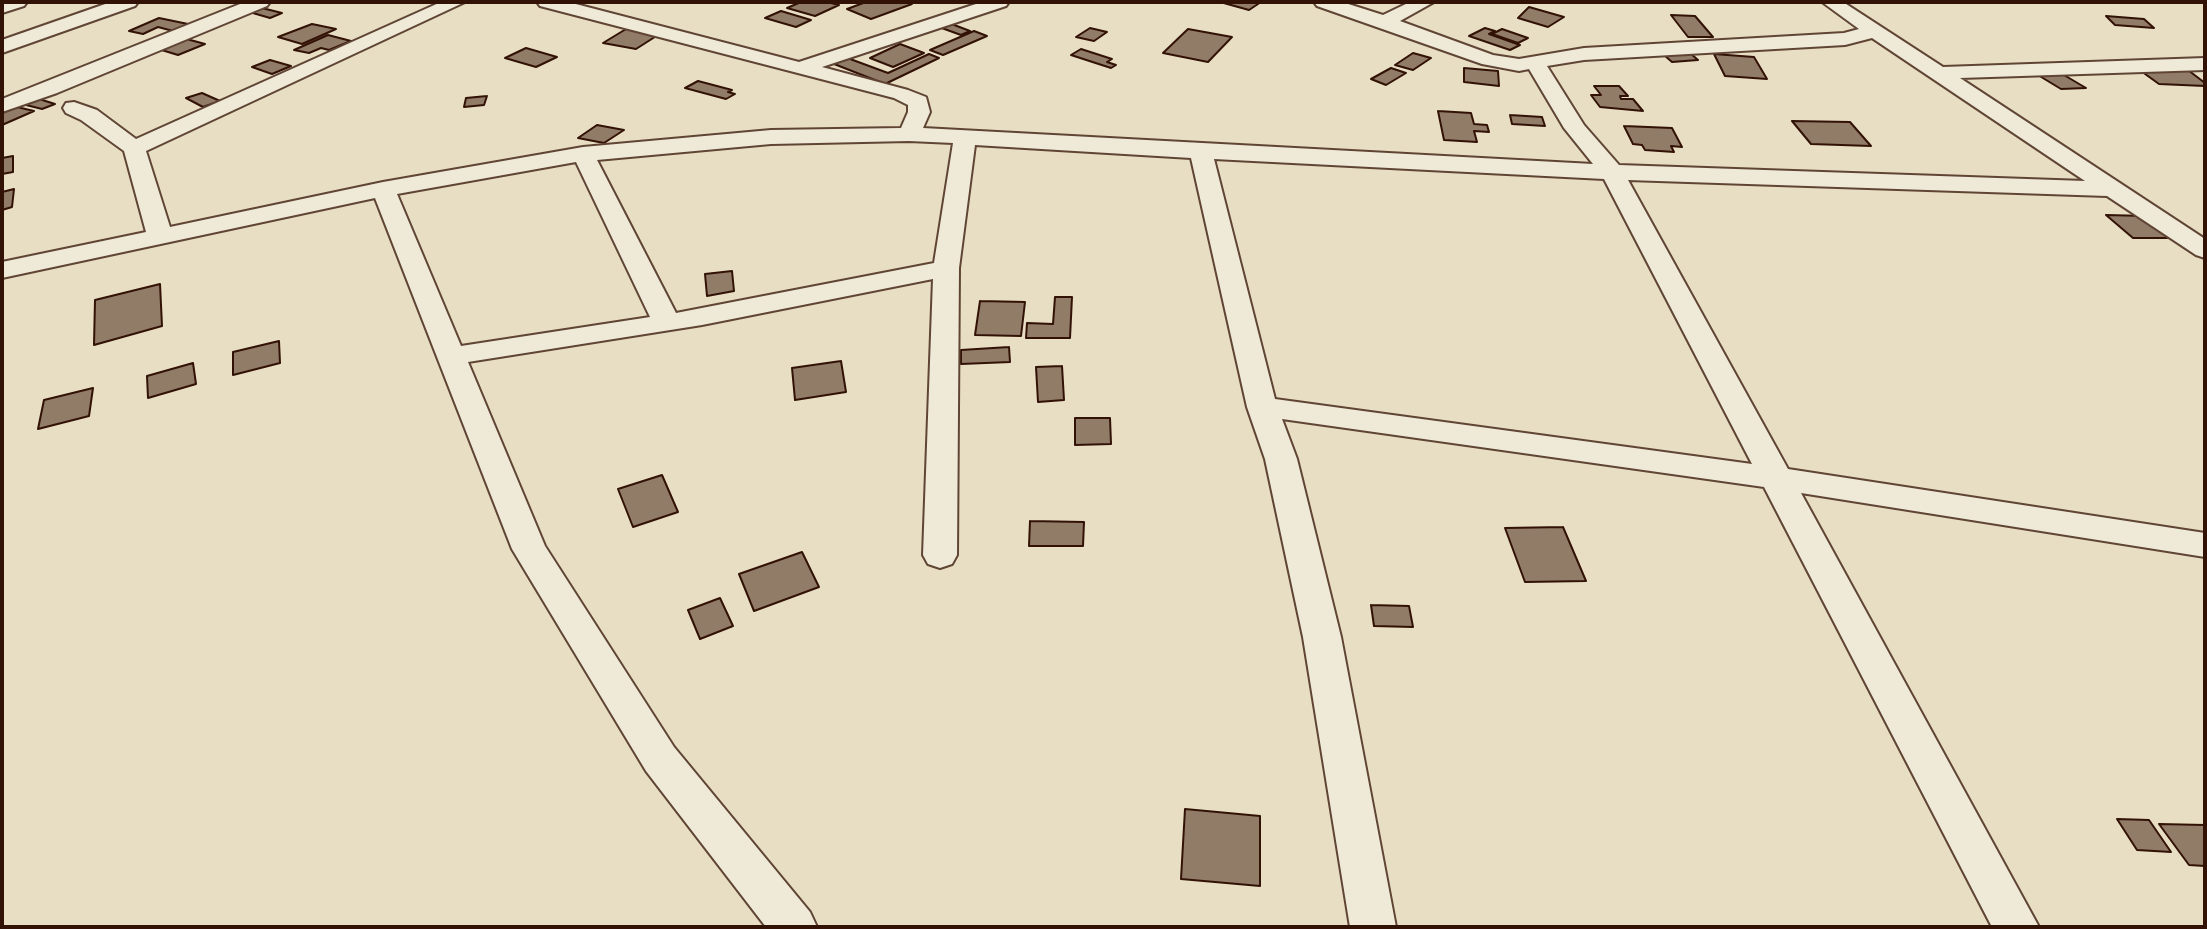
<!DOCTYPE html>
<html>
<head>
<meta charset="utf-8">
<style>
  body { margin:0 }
  #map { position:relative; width:2207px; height:929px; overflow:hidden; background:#e7dec3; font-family:"IM FELL DW Pica",serif }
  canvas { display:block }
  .frame { position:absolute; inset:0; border:4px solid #331206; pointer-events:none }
</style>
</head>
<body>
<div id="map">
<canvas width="2207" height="929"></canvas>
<div class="frame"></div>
</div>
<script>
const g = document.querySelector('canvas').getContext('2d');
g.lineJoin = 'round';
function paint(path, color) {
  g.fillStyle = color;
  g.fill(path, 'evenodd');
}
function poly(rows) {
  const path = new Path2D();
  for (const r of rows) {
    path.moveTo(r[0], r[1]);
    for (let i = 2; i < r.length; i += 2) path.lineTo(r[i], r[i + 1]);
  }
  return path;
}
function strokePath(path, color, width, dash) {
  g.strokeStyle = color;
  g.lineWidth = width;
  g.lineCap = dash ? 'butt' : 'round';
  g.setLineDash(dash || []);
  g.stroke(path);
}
const building = poly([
  [801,2,827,2,839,5,815,16,787,8,801,2],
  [866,2,907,2,912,4,871,19,847,9,866,2],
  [1220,2,1261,2,1249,10,1220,2],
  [258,7,282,13,270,18,246,11,258,7],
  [1529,7,1564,17,1548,27,1518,18,1529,7],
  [781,11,811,20,796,27,765,18,781,11],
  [1671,15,1695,16,1713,37,1688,37,1671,15],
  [2106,16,2144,19,2154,28,2115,25,2106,16],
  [159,18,188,24,173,31,158,27,143,34,129,31,159,18],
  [949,23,970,31,961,35,939,27,949,23],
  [312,24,336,29,302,44,278,37,312,24],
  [1090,28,1107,32,1094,41,1076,37,1090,28],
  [1485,28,1495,31,1489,34,1520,45,1510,50,1469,36,1485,28],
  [626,29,658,35,636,49,603,43,626,29],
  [1188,29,1232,37,1208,62,1163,53,1188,29],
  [1502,29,1528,38,1518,43,1492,34,1502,29],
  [974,31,987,36,943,55,930,50,974,31],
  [328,35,351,41,329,50,321,48,309,53,294,50,328,35],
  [183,38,205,44,178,55,155,48,183,38],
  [900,44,924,53,893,67,870,58,900,44],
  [526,48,557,57,536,67,505,58,526,48],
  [1081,49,1112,59,1107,62,1116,65,1111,68,1071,55,1081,49],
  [1413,53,1431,58,1413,70,1395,65,1413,53],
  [1690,53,1698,60,1672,62,1664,55,1690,53],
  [929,54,939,58,885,84,829,62,842,56,888,73,929,54],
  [1714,54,1754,57,1767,79,1725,76,1714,54],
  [270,60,291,66,272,74,252,67,270,60],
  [2047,65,2086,88,2061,89,2023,66,2047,65],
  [2134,66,2184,67,2205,83,2205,86,2159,84,2134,66],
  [1391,68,1406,73,1386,85,1371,79,1391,68],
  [1464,68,1498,71,1499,86,1464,82,1464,68],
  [698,81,732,90,728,92,735,94,726,99,685,88,698,81],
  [1594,86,1619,86,1628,96,1620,96,1621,99,1633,99,1643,111,1600,107,1591,95,1601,95,1594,86],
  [202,93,220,101,203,107,186,98,202,93],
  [487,96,484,105,464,107,466,98,487,96],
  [36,98,55,104,42,109,22,104,36,98],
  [17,107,34,111,2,125,2,113,17,107],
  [1438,111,1471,113,1474,124,1487,125,1489,132,1474,131,1477,142,1444,140,1438,111],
  [1510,115,1542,117,1545,126,1512,124,1510,115],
  [1792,121,1850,122,1871,146,1811,144,1792,121],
  [597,125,624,130,604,143,578,138,597,125],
  [1624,126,1672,128,1682,147,1671,146,1674,152,1645,150,1642,145,1633,144,1624,126],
  [13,156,13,172,2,174,2,158,13,156],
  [14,189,12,207,2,210,2,192,14,189],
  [2106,215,2146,216,2173,238,2133,238,2106,215],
  [732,271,734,291,707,296,705,274,732,271],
  [160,284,162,326,94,345,95,300,160,284],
  [1055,297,1072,297,1070,338,1026,338,1027,323,1053,324,1055,297],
  [980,301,1025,302,1021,336,975,335,980,301],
  [279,341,280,363,233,375,233,352,279,341],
  [1009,347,1010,362,961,364,961,350,1009,347],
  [841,361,846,392,795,400,792,368,841,361],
  [193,363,196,384,148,398,147,376,193,363],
  [1062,366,1064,400,1038,402,1036,367,1062,366],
  [93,388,89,416,38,429,44,400,93,388],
  [1075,418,1110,418,1111,444,1075,445,1075,418],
  [662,475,678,512,633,527,618,489,662,475],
  [1030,521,1084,522,1083,546,1029,546,1030,521],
  [1563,527,1586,581,1525,582,1505,528,1563,527],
  [802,552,819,587,754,611,739,574,802,552],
  [720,598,733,626,700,639,688,610,720,598],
  [1371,605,1409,606,1413,627,1374,626,1371,605],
  [1185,809,1260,816,1260,886,1181,879,1185,809],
  [2117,819,2149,820,2171,852,2137,850,2117,819],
  [2159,824,2205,825,2205,866,2189,865,2159,824]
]);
paint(building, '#917c68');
strokePath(building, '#331206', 2);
const minor = poly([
  [2,2,27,2,24,6,2,13,2,2],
  [111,2,138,2,135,6,2,53,2,40,111,2],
  [245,2,270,2,267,6,57,93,2,112,2,99,245,2],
  [441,2,465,2,146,151,170,227,383,182,583,147,771,130,901,128,908,112,908,105,894,98,540,6,537,2,568,2,799,62,982,2,1009,2,1006,6,822,67,908,90,926,97,930,112,923,128,1593,164,1564,128,1529,69,1519,71,1482,64,1317,6,1314,2,1342,2,1383,15,1410,2,1434,2,1400,21,1493,55,1519,59,1584,48,1844,33,1859,29,1822,2,1843,2,1943,67,2205,58,2205,70,1960,78,2205,239,2205,258,2196,255,2107,196,1628,180,1788,469,2205,533,2205,557,1801,493,2039,927,1992,927,1764,487,1282,419,1297,459,1341,637,1396,927,1350,927,1303,637,1265,459,1247,407,1191,158,975,145,959,268,957,555,952,564,940,568,928,564,923,555,933,279,702,325,468,362,545,546,674,747,810,912,817,927,766,927,646,771,512,549,375,198,2,278,2,262,146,232,124,151,81,120,66,113,63,108,66,103,74,102,97,110,136,139,441,2],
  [1872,38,2085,181,1619,165,1584,125,1547,66,1584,60,1845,45,1872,38],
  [909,141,953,143,934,263,676,313,597,160,771,144,909,141],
  [1214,159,1604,179,1752,464,1275,399,1214,159],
  [576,162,650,317,461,346,397,194,576,162]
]);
strokePath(minor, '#604535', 4);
paint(minor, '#efead8');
</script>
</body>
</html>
